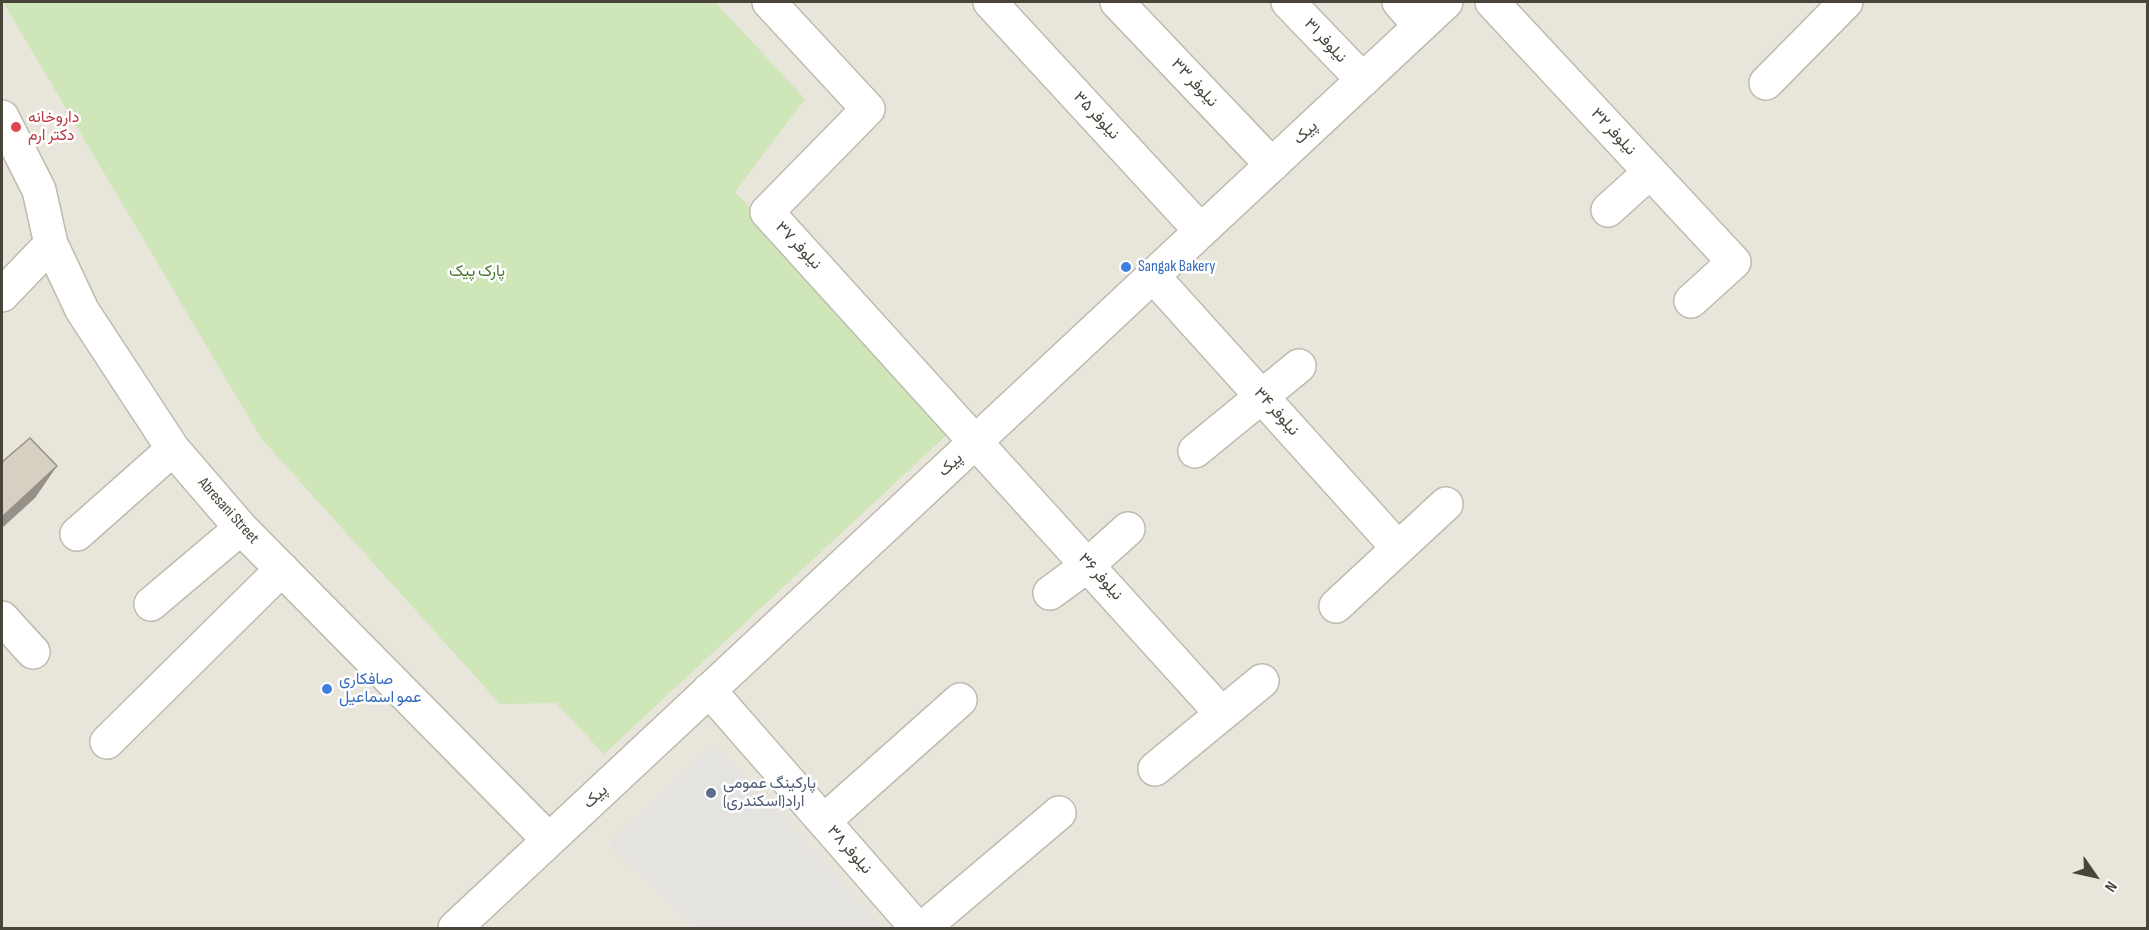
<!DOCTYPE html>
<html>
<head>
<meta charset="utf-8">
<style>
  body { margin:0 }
  #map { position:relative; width:2149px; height:930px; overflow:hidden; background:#f5f3ec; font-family:"Sofia Sans Condensed",sans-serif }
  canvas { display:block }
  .frame { position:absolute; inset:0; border:3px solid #49443a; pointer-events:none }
  .north { position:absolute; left:2065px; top:846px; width:60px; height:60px; -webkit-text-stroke:4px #fff; paint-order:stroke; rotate:124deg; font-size:16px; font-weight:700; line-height:24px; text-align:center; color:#49443a }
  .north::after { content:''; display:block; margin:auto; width:21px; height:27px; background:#49443a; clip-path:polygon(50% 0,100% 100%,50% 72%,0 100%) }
</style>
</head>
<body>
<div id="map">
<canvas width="2149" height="930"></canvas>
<div class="frame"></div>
<div class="north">N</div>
</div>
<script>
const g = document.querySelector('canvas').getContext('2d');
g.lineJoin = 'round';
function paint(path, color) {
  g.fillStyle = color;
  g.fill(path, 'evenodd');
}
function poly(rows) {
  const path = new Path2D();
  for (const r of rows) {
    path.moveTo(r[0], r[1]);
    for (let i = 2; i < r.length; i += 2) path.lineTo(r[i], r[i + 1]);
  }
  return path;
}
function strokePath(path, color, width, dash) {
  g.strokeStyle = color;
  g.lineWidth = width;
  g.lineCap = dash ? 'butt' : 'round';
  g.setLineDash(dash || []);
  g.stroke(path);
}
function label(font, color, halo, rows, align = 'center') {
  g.font = font + ' "Sofia Sans Condensed",Vazirmatn,sans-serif';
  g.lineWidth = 5;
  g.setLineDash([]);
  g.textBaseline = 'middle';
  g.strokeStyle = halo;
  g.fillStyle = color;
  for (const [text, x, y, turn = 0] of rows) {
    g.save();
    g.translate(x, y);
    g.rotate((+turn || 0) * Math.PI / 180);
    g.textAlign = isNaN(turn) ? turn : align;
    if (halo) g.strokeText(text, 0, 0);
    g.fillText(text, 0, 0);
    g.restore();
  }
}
paint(poly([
  [2,2,2147,2,2147,928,2,928]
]), '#e8e5db');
paint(poly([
  [3,2,715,2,805,99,735,192,954,428,604,754,556,703,500,704,261,438]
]), '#cee6b8');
paint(poly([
  [714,743,883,928,696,928,609,844]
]), '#e4e3e0');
const minor = poly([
  [769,2,868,109,767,212,1222,714],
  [990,2,1201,231],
  [1117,2,1272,165],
  [1288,2,1363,80],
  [1399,2,1420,26],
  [1492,2,1734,262,1691,301],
  [1766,83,1846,2],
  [2,117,39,190,51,244,82,310,173,449,241,528,549,840],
  [1608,210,1650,172],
  [1153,276,1398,548],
  [2,295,51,244],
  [1195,451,1299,366],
  [77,534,173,449],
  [1050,593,1088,565,1128,529],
  [151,604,241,528],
  [1336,606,1446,504],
  [2,618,33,652],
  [709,690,917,928],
  [107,742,282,569],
  [1155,769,1262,681],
  [824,821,960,700],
  [455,928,1446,2],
  [923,928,1059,813]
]);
strokePath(minor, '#c0bbaf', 36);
strokePath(minor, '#fff', 33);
paint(poly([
  [57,466,35,498,2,528,2,517]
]), '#969188');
const building = poly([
  [30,438,57,466,2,517,2,462,30,438]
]);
paint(building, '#d6cfc2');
strokePath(building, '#969188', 1.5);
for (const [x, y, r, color] of [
  [16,127,6,"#e0444e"],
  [1126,267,6,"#3f7fe0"],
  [327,689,6,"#3f7fe0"],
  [711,793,6,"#5c6f8a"]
]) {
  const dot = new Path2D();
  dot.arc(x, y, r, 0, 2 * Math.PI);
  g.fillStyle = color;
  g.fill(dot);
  strokePath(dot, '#fff', 2);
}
label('16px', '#49443a', '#fff', [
  ["نیلوفر ۳۱",1325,41,47],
  ["نیلوفر ۳۳",1194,83,47],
  ["نیلوفر ۳۵",1096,116,47],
  ["نیلوفر ۳۲",1613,132,47],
  ["پیک",1306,133,-43],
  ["نیلوفر ۳۷",798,246,47],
  ["نیلوفر ۳۴",1276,412,48],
  ["پیک",951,465,-43],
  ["Abresani Street",228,511,48],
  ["نیلوفر ۳۶",1100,577,48],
  ["پیک",596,797,-43],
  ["نیلوفر ۳۸",849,850,49]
]);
label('16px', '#be3a42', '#fff', [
  ["داروخانه",28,118],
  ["دکتر ارم",28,136]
], 'left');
label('16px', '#366cbe', '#fff', [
  ["Sangak Bakery",1138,267],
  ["صافکاری",339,680],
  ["عمو اسماعیل",339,698]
], 'left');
label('16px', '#477830', '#fff', [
  ["پارک پیک",477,272]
]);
label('16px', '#4e5e75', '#fff', [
  ["پارکینگ عمومی",723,784],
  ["اراد(اسکندری)",723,802]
], 'left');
</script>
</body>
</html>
